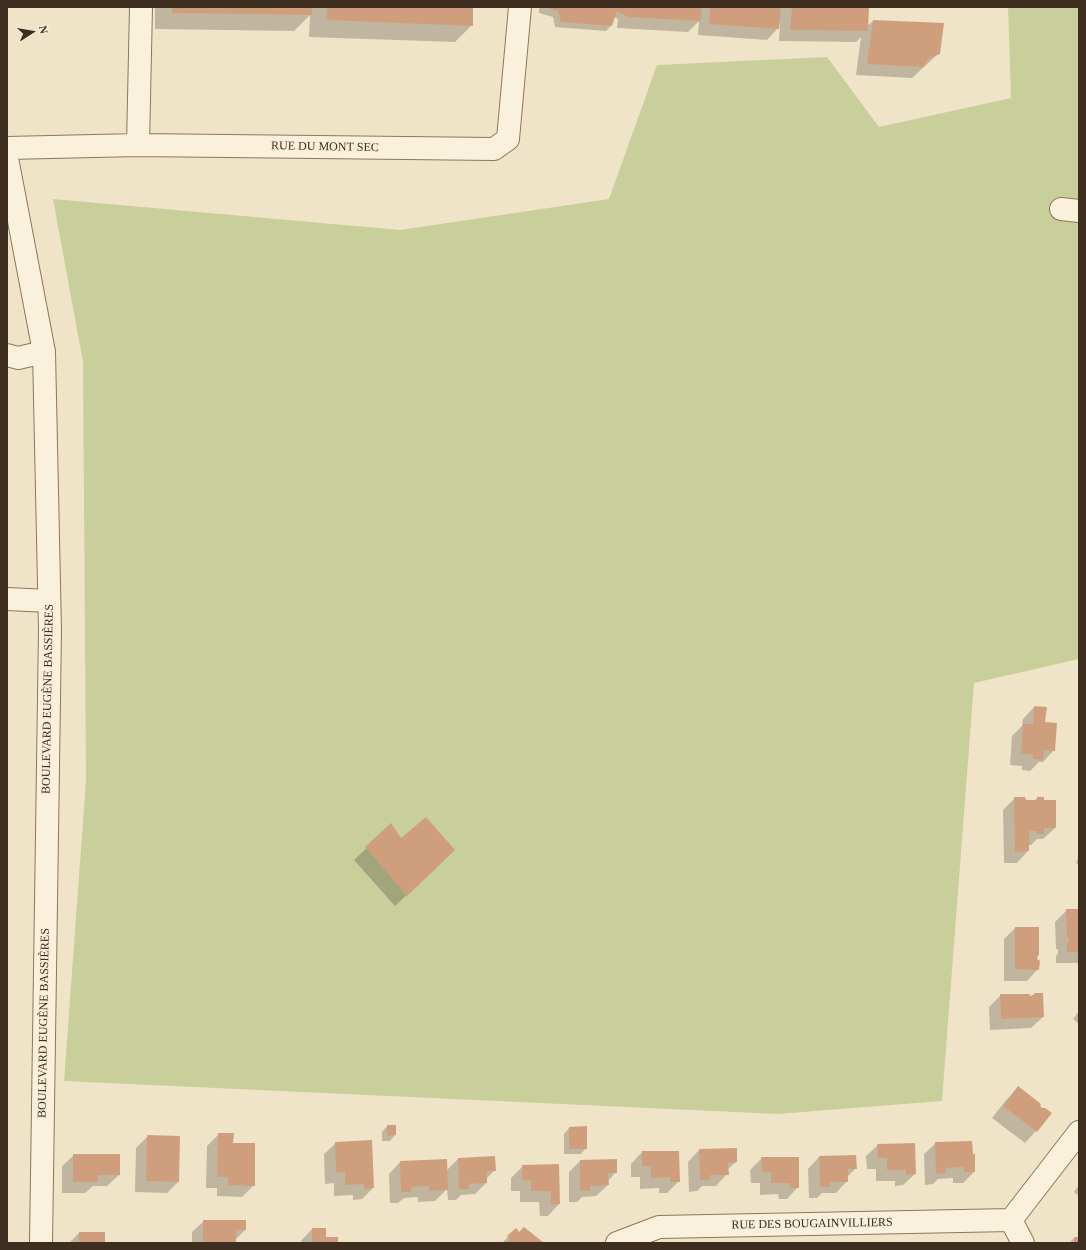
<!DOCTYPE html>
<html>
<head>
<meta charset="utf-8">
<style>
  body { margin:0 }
  #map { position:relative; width:1086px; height:1250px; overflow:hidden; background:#f0e4c8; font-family:"Times New Roman",serif }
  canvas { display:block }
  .frame { position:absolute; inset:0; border:8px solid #3d2e20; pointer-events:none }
  .north { position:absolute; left:12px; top:12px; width:40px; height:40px; -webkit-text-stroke:3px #f7eed8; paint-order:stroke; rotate:78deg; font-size:11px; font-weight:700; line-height:16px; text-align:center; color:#3d2e20 }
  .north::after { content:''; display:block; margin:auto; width:14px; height:18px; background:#3d2e20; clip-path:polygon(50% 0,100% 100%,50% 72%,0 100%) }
</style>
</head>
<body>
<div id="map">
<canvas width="1086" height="1250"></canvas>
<div class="frame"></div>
<div class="north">N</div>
</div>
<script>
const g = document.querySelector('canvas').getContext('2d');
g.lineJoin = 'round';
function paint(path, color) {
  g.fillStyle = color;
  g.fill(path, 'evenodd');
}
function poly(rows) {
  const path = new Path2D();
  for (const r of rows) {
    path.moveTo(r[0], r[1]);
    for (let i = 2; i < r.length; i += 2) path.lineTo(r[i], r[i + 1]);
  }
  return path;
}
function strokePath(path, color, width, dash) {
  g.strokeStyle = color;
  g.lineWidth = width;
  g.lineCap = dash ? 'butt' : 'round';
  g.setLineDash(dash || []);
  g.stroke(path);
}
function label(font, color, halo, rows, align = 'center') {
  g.font = font + ' "Times New Roman",serif';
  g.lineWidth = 3;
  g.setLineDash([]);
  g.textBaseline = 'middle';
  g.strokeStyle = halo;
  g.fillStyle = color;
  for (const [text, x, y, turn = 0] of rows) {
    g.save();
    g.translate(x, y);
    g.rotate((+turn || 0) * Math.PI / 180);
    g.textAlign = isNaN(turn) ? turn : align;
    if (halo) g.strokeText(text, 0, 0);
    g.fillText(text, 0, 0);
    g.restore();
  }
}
paint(poly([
  [1008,7,1079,7,1079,659,974,683,942,1101,778,1114,64,1081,86,781,83,362,53,199,400,230,609,199,657,65,827,57,879,127,1011,98]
]), '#c9cf9b');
paint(poly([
  [155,7,472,7,472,25,455,42,309,37,310,15,294,31,155,29],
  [539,7,868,7,867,26,873,21,939,53,912,78,856,75,861,37,856,42,779,41,780,23,778,23,778,28,767,40,698,35,699,21,688,32,617,28,618,19,614,17,611,26,606,31,555,27,553,17,539,13],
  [1034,707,1044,723,1054,750,1043,762,1039,762,1030,771,1022,770,1022,766,1010,765,1012,736,1022,726,1023,719],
  [1015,798,1025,801,1034,801,1037,798,1055,828,1043,839,1037,839,1031,845,1028,845,1028,851,1017,863,1004,863,1003,810],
  [391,825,401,839,443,861,395,906,354,860],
  [1079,856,1079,864,1076,863],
  [1067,910,1079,910,1079,963,1056,963,1056,956,1058,954,1058,949,1056,949,1055,922],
  [1015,928,1038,928,1038,955,1036,957,1038,969,1027,981,1004,981,1004,939],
  [1001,995,1028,997,1043,1017,1031,1028,990,1030,989,1007],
  [1079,1011,1079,1024,1073,1019],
  [1018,1088,1036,1131,1025,1143,992,1118,1007,1099],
  [387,1126,395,1135,390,1141,382,1141,382,1132],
  [569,1128,586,1148,581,1154,564,1154,564,1134],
  [219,1134,254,1185,242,1197,217,1196,217,1188,206,1188,207,1146],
  [148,1136,178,1182,167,1193,135,1192,136,1148],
  [336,1143,373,1188,362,1199,353,1200,353,1195,334,1196,334,1183,325,1184,324,1154],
  [936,1143,974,1172,963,1183,953,1183,953,1178,938,1179,933,1184,925,1185,924,1154],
  [878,1145,915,1174,903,1185,895,1186,895,1181,876,1181,876,1169,867,1169,866,1156],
  [699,1150,736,1162,727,1170,727,1174,716,1186,702,1186,697,1191,689,1192,688,1162],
  [642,1152,679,1181,667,1193,659,1193,659,1188,640,1189,640,1177,631,1177,631,1164],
  [74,1155,119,1175,107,1186,93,1186,85,1193,62,1193,62,1166],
  [494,1157,495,1170,486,1179,486,1183,475,1194,461,1195,456,1200,448,1200,447,1189,435,1201,418,1202,418,1197,404,1198,398,1203,390,1203,389,1174,400,1162,446,1171,458,1159],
  [819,1157,856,1168,847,1177,847,1181,836,1193,822,1193,817,1198,809,1198,808,1169],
  [762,1158,798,1187,787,1199,779,1199,778,1194,760,1195,760,1183,751,1183,750,1170],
  [580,1161,616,1172,608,1181,608,1185,596,1196,582,1197,577,1202,569,1202,569,1172],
  [558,1165,559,1204,548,1216,540,1216,539,1202,520,1202,520,1191,511,1191,511,1178,523,1166],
  [1079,1185,1079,1196,1074,1192],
  [204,1221,245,1230,235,1240,235,1243,192,1243,192,1232],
  [312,1229,325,1238,337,1243,301,1243,301,1241],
  [516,1229,519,1233,542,1243,502,1243],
  [79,1233,104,1243,69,1243],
  [1079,1237,1079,1243,1069,1243,1074,1238]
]), '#0003');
paint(poly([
  [172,7,312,7,312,15,172,13],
  [327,7,473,7,473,26,326,20],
  [545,7,702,7,700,21,628,17,617,11,612,26,561,22,558,11],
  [710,7,781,7,779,29,709,24],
  [792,7,869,7,868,31,790,30],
  [873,20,944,23,940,54,928,59,924,67,867,64],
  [1034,706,1047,707,1045,722,1057,723,1055,751,1044,750,1043,760,1033,759,1033,754,1021,754,1023,724,1033,724],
  [1014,797,1025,797,1026,800,1037,800,1037,797,1044,797,1044,800,1056,800,1056,828,1044,828,1044,834,1037,834,1037,831,1029,831,1029,851,1015,852],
  [426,817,455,850,407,896,365,847,391,823,401,838],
  [1066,909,1079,909,1079,952,1067,952,1067,944,1069,942,1069,938,1067,938],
  [1015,927,1039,927,1039,955,1038,955,1037,959,1040,961,1039,970,1015,969],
  [1035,993,1043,993,1044,1017,1001,1019,1000,994,1030,994,1029,996,1033,995],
  [1018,1086,1041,1104,1040,1106,1042,1108,1045,1108,1052,1113,1037,1132,1003,1106],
  [387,1125,396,1125,396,1135,387,1136],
  [587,1126,587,1149,569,1149,569,1127],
  [218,1133,234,1133,233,1143,255,1143,255,1186,228,1185,228,1177,217,1177],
  [147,1135,180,1136,179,1182,146,1181],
  [372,1140,374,1188,364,1189,364,1184,345,1185,345,1172,336,1173,335,1142],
  [972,1141,973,1154,975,1154,975,1172,964,1172,964,1167,945,1168,946,1173,936,1174,935,1142],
  [915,1143,916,1174,906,1175,906,1170,887,1170,887,1158,878,1158,877,1144],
  [737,1148,737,1162,728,1163,729,1175,710,1175,710,1180,700,1180,699,1149],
  [642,1151,679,1151,680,1182,670,1182,670,1177,651,1178,651,1166,642,1166],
  [73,1154,120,1154,120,1175,98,1175,98,1182,73,1182],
  [856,1155,857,1169,848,1169,848,1182,830,1182,830,1187,820,1187,819,1156],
  [495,1156,496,1171,487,1171,487,1183,469,1184,469,1189,459,1189,458,1158],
  [761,1157,799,1157,799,1188,790,1188,790,1183,771,1183,771,1172,762,1172],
  [447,1159,448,1190,429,1191,429,1186,411,1187,411,1192,401,1192,400,1161],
  [617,1159,617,1173,608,1173,609,1185,590,1186,590,1191,580,1191,580,1160],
  [559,1164,560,1204,551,1205,551,1191,531,1191,531,1180,522,1180,522,1165],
  [203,1220,246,1220,246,1230,236,1230,236,1243,203,1243],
  [524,1227,544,1243,507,1243,510,1240,507,1236,516,1228,519,1232],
  [312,1228,326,1228,326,1237,338,1237,338,1243,312,1243],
  [79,1232,105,1232,105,1243,79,1243],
  [1074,1237,1079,1237,1079,1243,1074,1243]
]), '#cf9f7d');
const minor = poly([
  [138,145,141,7],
  [7,148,138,145,494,149,508,139,520,7],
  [1061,209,1079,211],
  [7,355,18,358,44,352],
  [7,599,49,601],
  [1011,1220,1079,1132],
  [1011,1220,1023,1243],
  [617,1243,659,1227,1011,1220]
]);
const tertiary = poly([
  [7,158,44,352,50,630,41,1243]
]);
strokePath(minor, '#8d765c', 24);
strokePath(tertiary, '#8d765c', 24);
strokePath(minor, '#faf1dc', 22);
strokePath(tertiary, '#faf1dc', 22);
label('12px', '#3d2e20', '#f7eed8', [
  ["RUE DU MONT SEC",325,147,1],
  ["BOULEVARD EUGÈNE BASSIÈRES",48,699,-89],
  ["BOULEVARD EUGÈNE BASSIÈRES",44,1023,-89],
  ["RUE DES BOUGAINVILLIERS",812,1224,-1]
]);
</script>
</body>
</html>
